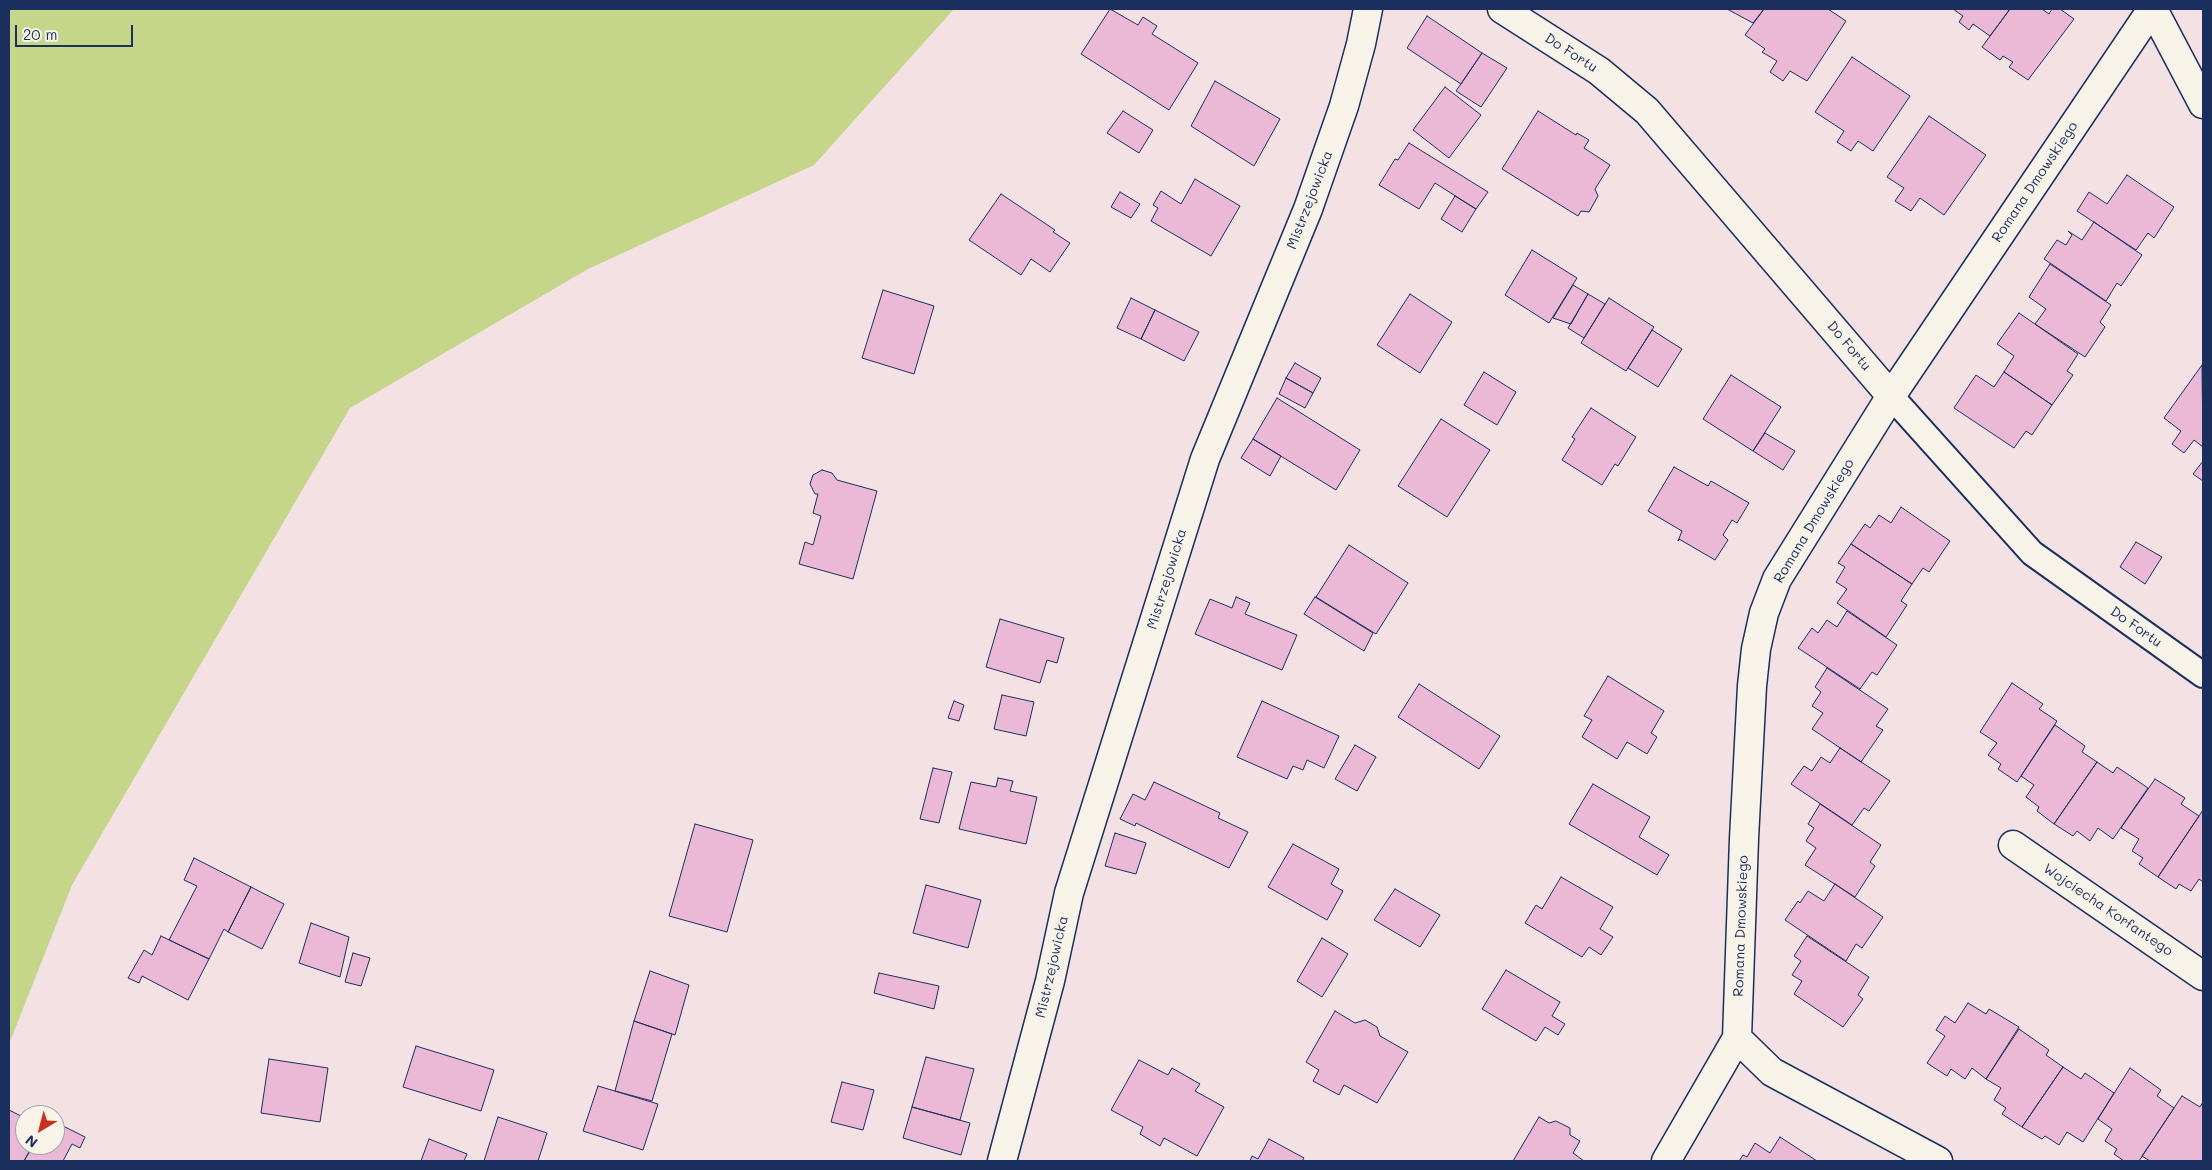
<!DOCTYPE html>
<html>
<head>
<meta charset="utf-8">
<style>
  body { margin:0 }
  #map { position:relative; width:2212px; height:1170px; overflow:hidden; background:#f3e1e3; font-family:Mali,sans-serif }
  canvas { display:block }
  .frame { position:absolute; inset:0; border:10px solid #1b2f5e; pointer-events:none }
  .north { position:absolute; left:15px; top:1105px; width:50px; height:50px; box-sizing:border-box; background:#f7f3e8; border:1px solid #9fa5b1; border-radius:50%; rotate:217deg; font-size:14px; font-weight:700; line-height:20px; text-align:center; color:#1b2f5e }
  .north::after { content:''; display:block; margin:auto; width:18px; height:22px; background:#c8321e; clip-path:polygon(50% 0,100% 100%,50% 72%,0 100%) }
  .scale { position:absolute; left:15px; top:25px; width:118px; height:22px; box-sizing:border-box; border:2px solid #1b2f5e; border-top:0; padding-left:6px; font-size:15px; line-height:18px; white-space:nowrap; color:#1b2f5e; -webkit-text-stroke:4px #f7f3e8; paint-order:stroke }
</style>
</head>
<body>
<div id="map">
<canvas width="2212" height="1170"></canvas>
<div class="frame"></div>
<div class="north">N</div>
<div class="scale">20 m</div>
</div>
<script>
const g = document.querySelector('canvas').getContext('2d');
g.lineJoin = 'round';
function paint(path, color) {
  g.fillStyle = color;
  g.fill(path, 'evenodd');
}
function poly(rows) {
  const path = new Path2D();
  for (const r of rows) {
    path.moveTo(r[0], r[1]);
    for (let i = 2; i < r.length; i += 2) path.lineTo(r[i], r[i + 1]);
  }
  return path;
}
function strokePath(path, color, width, dash) {
  g.strokeStyle = color;
  g.lineWidth = width;
  g.lineCap = dash ? 'butt' : 'round';
  g.setLineDash(dash || []);
  g.stroke(path);
}
function label(font, color, halo, rows, align = 'center') {
  g.font = font + ' Mali,sans-serif';
  g.lineWidth = 5;
  g.setLineDash([]);
  g.textBaseline = 'middle';
  g.strokeStyle = halo;
  g.fillStyle = color;
  for (const [text, x, y, turn = 0] of rows) {
    g.save();
    g.translate(x, y);
    g.rotate((+turn || 0) * Math.PI / 180);
    g.textAlign = isNaN(turn) ? turn : align;
    if (halo) g.strokeText(text, 0, 0);
    g.fillText(text, 0, 0);
    g.restore();
  }
}
paint(poly([
  [9,9,954,9,814,165,588,269,350,408,72,885,9,1044]
]), '#c5d68b');
const building = poly([
  [1110,9,1138,25,1143,17,1157,26,1152,34,1198,63,1169,110,1081,54,1110,9],
  [1727,9,1764,9,1753,23,1727,9],
  [1764,9,1828,9,1846,21,1807,81,1790,71,1783,81,1770,72,1777,61,1762,52,1765,49,1745,35,1764,9],
  [1953,9,2010,9,1990,36,1973,24,1969,30,1959,22,1963,16,1953,9],
  [2010,9,2042,9,2049,14,2052,9,2060,9,2074,19,2028,80,2009,67,2013,62,2003,56,2000,60,1982,47,2010,9],
  [1427,16,1482,53,1461,84,1407,48,1427,16],
  [1482,53,1507,68,1481,107,1456,91,1482,53],
  [1852,57,1910,96,1873,151,1858,141,1851,151,1837,142,1844,131,1815,112,1852,57],
  [1215,81,1280,119,1254,166,1191,126,1215,81],
  [1445,87,1481,115,1449,158,1413,130,1445,87],
  [1123,111,1153,130,1139,153,1107,133,1123,111],
  [1538,111,1576,135,1577,133,1589,140,1584,148,1610,165,1595,189,1598,196,1589,212,1581,211,1578,216,1502,169,1538,111],
  [1929,116,1986,155,1944,215,1920,198,1911,211,1895,201,1904,188,1887,177,1929,116],
  [1409,143,1488,192,1476,209,1435,183,1419,209,1379,185,1395,159,1398,160,1409,143],
  [2127,175,2174,207,2154,238,2148,233,2136,250,2077,211,2089,192,2107,204,2127,175],
  [1195,179,1240,206,1211,256,1151,221,1158,208,1153,205,1161,191,1181,204,1195,179],
  [1120,192,1140,204,1131,218,1111,207,1120,192],
  [1001,194,1055,230,1053,232,1070,243,1050,272,1031,259,1021,275,969,240,1001,194],
  [1455,196,1476,209,1462,232,1441,219,1455,196],
  [2094,222,2142,255,2121,286,2117,283,2106,301,2044,259,2057,240,2066,245,2072,235,2068,231,2082,240,2094,222],
  [1532,250,1577,278,1549,323,1505,295,1532,250],
  [2050,264,2111,305,2100,322,2105,327,2085,357,2035,324,2046,309,2029,297,2050,264],
  [1573,285,1588,294,1571,324,1553,318,1573,285],
  [883,290,934,306,914,374,862,358,883,290],
  [1410,294,1452,322,1420,373,1377,345,1410,294],
  [1588,294,1605,304,1584,338,1568,328,1588,294],
  [1131,298,1155,310,1141,339,1117,328,1131,298],
  [1609,298,1654,327,1626,371,1581,343,1609,298],
  [1155,310,1199,332,1184,361,1141,339,1155,310],
  [2019,313,2078,354,2067,371,2073,375,2052,405,2004,372,2014,356,1997,344,2019,313],
  [1652,330,1682,349,1658,387,1628,368,1652,330],
  [1295,363,1321,378,1313,393,1286,378,1295,363],
  [2202,365,2203,447,2194,440,2184,453,2172,444,2181,431,2164,418,2202,365],
  [1484,372,1516,392,1497,425,1464,405,1484,372],
  [2004,372,2052,405,2032,435,2026,431,2014,448,1954,408,1976,375,1994,387,2004,372],
  [1731,375,1781,407,1753,451,1703,419,1731,375],
  [1286,378,1313,393,1305,408,1279,394,1286,378],
  [1277,398,1360,450,1336,490,1253,439,1277,398],
  [1591,408,1636,437,1618,466,1615,464,1602,485,1562,460,1575,439,1572,437,1591,408],
  [1441,419,1490,450,1447,517,1398,486,1441,419],
  [1765,433,1795,451,1783,470,1753,451,1765,433],
  [1253,439,1281,456,1270,476,1241,458,1253,439],
  [2203,461,2203,481,2193,474,2203,461],
  [1674,467,1708,486,1711,481,1749,503,1737,523,1732,520,1723,535,1728,540,1715,560,1679,539,1678,541,1682,531,1648,511,1674,467],
  [822,470,832,473,837,480,877,491,853,579,799,564,805,542,813,545,821,516,813,513,818,494,815,494,810,484,813,475,822,470],
  [1901,507,1950,541,1929,572,1923,568,1912,584,1851,544,1865,524,1870,528,1879,515,1891,523,1901,507],
  [2136,542,2162,557,2145,584,2120,567,2136,542],
  [1851,544,1912,584,1901,601,1907,605,1886,637,1837,603,1847,589,1836,582,1845,567,1838,563,1851,544],
  [1349,545,1408,583,1376,634,1316,597,1349,545],
  [1236,597,1250,603,1245,614,1297,635,1282,670,1195,634,1210,599,1232,608,1236,597],
  [1315,597,1373,633,1364,651,1304,614,1315,597],
  [1847,611,1897,645,1877,675,1872,672,1860,689,1798,648,1812,628,1818,633,1827,620,1837,627,1847,611],
  [1000,619,1064,638,1057,663,1047,660,1040,683,986,667,1000,619],
  [1827,668,1888,709,1876,726,1883,730,1861,762,1812,729,1823,713,1812,706,1821,692,1815,687,1827,668],
  [1608,676,1664,711,1651,733,1657,737,1647,754,1627,742,1617,759,1582,737,1592,720,1584,716,1608,676],
  [2012,683,2043,704,2039,709,2057,721,2017,782,1998,769,2001,764,1988,755,1997,743,1980,732,2012,683],
  [1419,684,1500,736,1479,769,1398,717,1419,684],
  [1002,695,1034,702,1026,736,994,729,1002,695],
  [954,701,964,705,959,721,948,718,954,701],
  [1262,701,1339,736,1324,768,1307,760,1303,770,1293,766,1287,779,1237,757,1262,701],
  [2055,725,2085,746,2082,752,2097,762,2054,824,2037,811,2039,807,2026,797,2034,785,2021,776,2055,725],
  [1355,745,1376,757,1357,791,1335,779,1355,745],
  [1840,748,1890,781,1869,811,1864,808,1852,825,1791,784,1804,766,1812,771,1821,757,1830,763,1840,748],
  [2097,762,2113,773,2117,767,2148,788,2113,839,2098,828,2090,841,2077,831,2073,836,2054,824,2097,762],
  [933,768,952,772,939,823,920,819,933,768],
  [998,778,1013,781,1010,791,1037,797,1026,844,959,829,971,782,996,787,998,778],
  [2155,779,2185,798,2181,804,2199,816,2158,877,2139,864,2143,858,2132,851,2139,839,2121,828,2155,779],
  [1154,782,1220,813,1218,818,1248,832,1229,868,1136,823,1135,826,1120,819,1133,794,1145,800,1154,782],
  [1593,784,1650,817,1639,837,1669,855,1657,875,1569,824,1593,784],
  [1820,804,1881,845,1870,862,1875,866,1855,897,1805,865,1816,848,1806,841,1814,828,1808,824,1820,804],
  [2203,810,2203,882,2199,879,2191,891,2179,884,2176,889,2158,877,2203,810],
  [695,824,753,840,727,932,669,916,695,824],
  [1115,833,1146,843,1136,874,1105,866,1115,833],
  [1293,844,1339,869,1331,884,1343,891,1327,920,1268,887,1293,844],
  [194,858,251,887,228,932,224,929,209,959,169,940,197,886,184,880,194,858],
  [1561,877,1613,907,1600,929,1613,937,1601,955,1589,947,1582,957,1525,923,1536,905,1542,909,1561,877],
  [1835,884,1883,917,1862,948,1856,944,1846,961,1785,920,1798,901,1800,903,1808,891,1824,901,1835,884],
  [926,885,981,900,968,948,913,933,926,885],
  [251,887,284,904,262,949,228,932,251,887],
  [1395,889,1440,915,1420,947,1374,920,1395,889],
  [311,923,349,937,340,977,299,963,311,923],
  [161,936,209,959,188,1000,142,976,139,983,128,978,144,950,152,955,161,936],
  [1807,936,1869,977,1858,995,1863,999,1843,1027,1794,994,1802,981,1792,975,1801,961,1794,956,1807,936],
  [1322,938,1348,954,1322,997,1297,981,1322,938],
  [353,953,370,958,361,986,345,982,353,953],
  [1506,970,1560,1002,1552,1016,1565,1024,1558,1035,1545,1027,1536,1041,1482,1009,1506,970],
  [650,971,689,985,675,1035,634,1021,650,971],
  [879,973,939,986,934,1009,874,993,879,973],
  [1968,1003,1986,1014,1989,1009,2019,1027,1986,1079,1972,1068,1965,1079,1951,1069,1947,1076,1927,1063,1945,1036,1936,1030,1945,1016,1955,1023,1968,1003],
  [1335,1011,1355,1023,1365,1020,1377,1027,1380,1036,1408,1052,1377,1103,1344,1085,1339,1095,1313,1081,1319,1070,1306,1062,1335,1011],
  [634,1021,672,1034,652,1101,615,1091,634,1021],
  [2019,1029,2049,1050,2046,1055,2063,1067,2022,1127,2002,1114,2006,1108,1994,1100,2001,1088,1986,1079,2019,1029],
  [416,1046,494,1070,481,1111,403,1087,416,1046],
  [926,1057,974,1069,960,1120,912,1107,926,1057],
  [269,1059,328,1068,320,1122,261,1113,269,1059],
  [1139,1060,1168,1075,1172,1068,1200,1084,1195,1091,1224,1107,1197,1156,1164,1138,1160,1146,1140,1134,1143,1127,1111,1110,1139,1060],
  [2063,1067,2081,1079,2085,1073,2114,1093,2083,1142,2067,1132,2059,1145,2045,1136,2042,1139,2022,1127,2063,1067],
  [2130,1068,2161,1090,2157,1096,2174,1108,2139,1161,2124,1161,2114,1154,2117,1149,2105,1141,2112,1129,2098,1119,2130,1068],
  [842,1082,874,1090,863,1130,831,1122,842,1082],
  [598,1086,658,1104,643,1150,583,1131,598,1086],
  [2182,1096,2200,1107,2203,1102,2203,1161,2150,1161,2142,1156,2182,1096],
  [912,1107,970,1123,961,1155,903,1138,912,1107],
  [9,1110,25,1118,25,1145,33,1145,24,1161,9,1161,9,1110],
  [498,1117,547,1133,538,1161,484,1161,498,1117],
  [1539,1117,1549,1123,1556,1121,1570,1128,1570,1135,1580,1141,1573,1153,1584,1161,1513,1161,1539,1117],
  [55,1122,85,1137,80,1148,72,1144,63,1161,24,1161,33,1145,55,1145,55,1122],
  [1780,1137,1817,1161,1739,1161,1743,1155,1747,1157,1755,1143,1770,1153,1780,1137],
  [429,1139,467,1154,464,1161,421,1161,429,1139],
  [1269,1139,1304,1158,1302,1161,1250,1161,1252,1156,1258,1159,1269,1139]
]);
paint(building, '#ebb8d6');
strokePath(building, '#1b2f5e', 1);
const lane = poly([
  [1891,396,2032,553,2203,675]
]);
const street = poly([
  [1502,9,1599,71,1647,111,1891,396],
  [2153,9,2203,104],
  [2013,845,2203,976],
  [1737,1038,1772,1072,1938,1161],
  [1666,1161,1737,1038,1744,839,1752,686,1756,649,1764,613,1777,579,1891,396,2152,9]
]);
const secondary = poly([
  [1002,1161,1050,981,1069,893,1205,459,1308,209,1344,106,1361,44,1368,9]
]);
strokePath(lane, '#1b2f5e', 28);
strokePath(street, '#1b2f5e', 31);
strokePath(secondary, '#1b2f5e', 31);
strokePath(lane, '#f7f3e8', 24);
strokePath(street, '#f7f3e8', 28);
strokePath(secondary, '#f7f3e8', 28);
label('14px', '#1b2f5e', '#f7f3e8', [
  ["Do Fortu",1571,53,33],
  ["Romana Dmowskiego",2035,182,-56],
  ["Mistrzejowicka",1310,200,-69],
  ["Do Fortu",1849,346,50],
  ["Romana Dmowskiego",1814,521,-59],
  ["Mistrzejowicka",1167,579,-73],
  ["Do Fortu",2136,627,35],
  ["Wojciecha Korfantego",2108,910,34],
  ["Romana Dmowskiego",1741,926,-88],
  ["Mistrzejowicka",1052,967,-77]
]);
</script>
</body>
</html>
